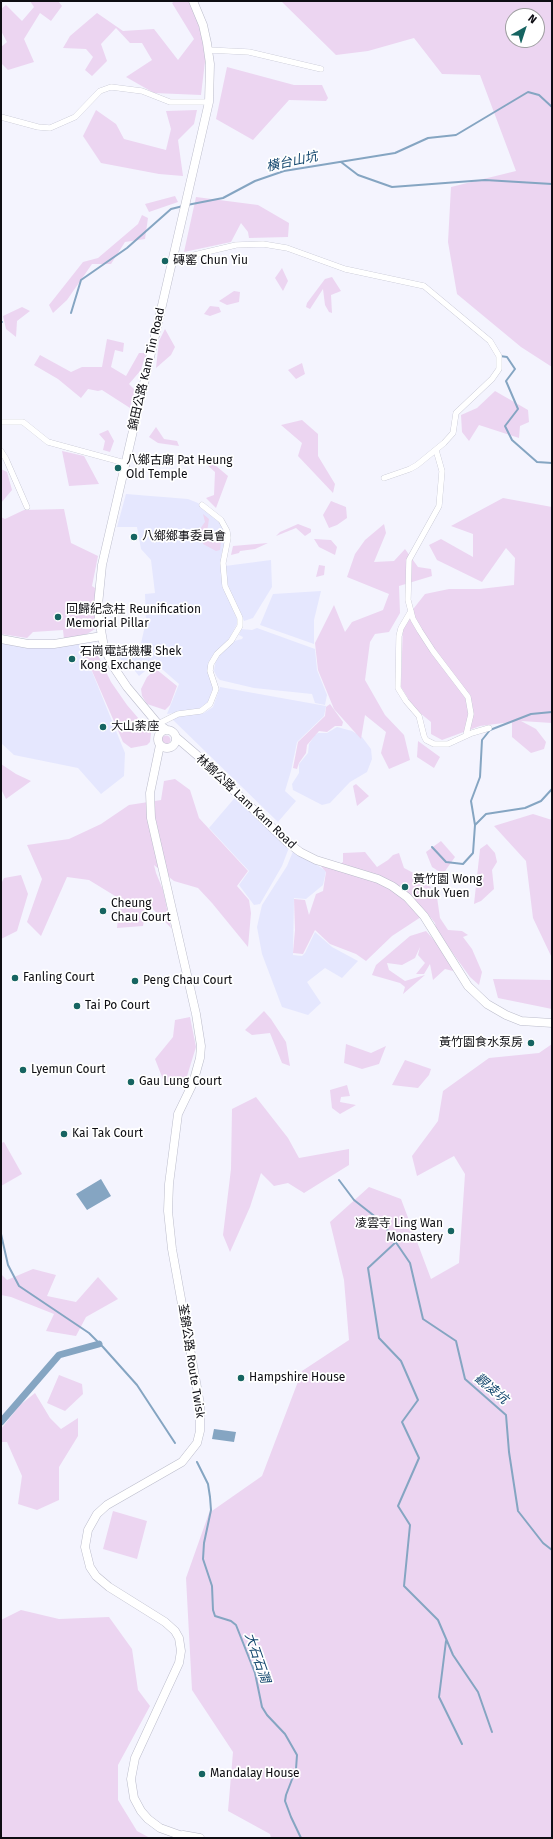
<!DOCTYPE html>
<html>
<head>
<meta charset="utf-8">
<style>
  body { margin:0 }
  #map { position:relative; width:553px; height:1839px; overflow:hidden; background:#f4f4fe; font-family:"Fira Sans",sans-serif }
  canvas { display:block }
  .frame { position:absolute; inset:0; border:2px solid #0e0e13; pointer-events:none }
  .north { position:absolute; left:505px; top:8px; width:40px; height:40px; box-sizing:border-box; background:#fff; border:1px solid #9f9fa1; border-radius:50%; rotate:39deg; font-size:11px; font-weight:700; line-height:16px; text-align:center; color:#0e0e13 }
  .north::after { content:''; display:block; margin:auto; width:14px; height:18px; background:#166461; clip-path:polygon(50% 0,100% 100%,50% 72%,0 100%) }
</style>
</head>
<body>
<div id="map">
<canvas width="553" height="1839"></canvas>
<div class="frame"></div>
<div class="north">N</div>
</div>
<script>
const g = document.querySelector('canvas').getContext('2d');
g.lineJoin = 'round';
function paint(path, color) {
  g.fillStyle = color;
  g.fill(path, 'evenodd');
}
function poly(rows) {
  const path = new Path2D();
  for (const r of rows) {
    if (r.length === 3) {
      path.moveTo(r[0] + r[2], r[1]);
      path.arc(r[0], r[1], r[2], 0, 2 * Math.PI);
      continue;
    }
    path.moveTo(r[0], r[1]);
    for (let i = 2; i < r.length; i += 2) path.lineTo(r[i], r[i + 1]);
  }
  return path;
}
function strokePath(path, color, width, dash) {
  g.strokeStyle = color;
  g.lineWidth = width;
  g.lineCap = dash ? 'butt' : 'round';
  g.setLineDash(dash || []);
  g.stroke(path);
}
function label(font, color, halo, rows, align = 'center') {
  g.font = font + ' "Fira Sans","Noto Sans TC",sans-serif';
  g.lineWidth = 3.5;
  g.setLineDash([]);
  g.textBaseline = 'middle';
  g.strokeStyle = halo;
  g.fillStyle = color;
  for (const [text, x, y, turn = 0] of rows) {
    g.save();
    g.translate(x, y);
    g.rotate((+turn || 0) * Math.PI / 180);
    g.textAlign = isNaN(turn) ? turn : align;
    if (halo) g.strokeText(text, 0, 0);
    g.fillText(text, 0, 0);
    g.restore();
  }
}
paint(poly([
  [126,494,188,499,198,503,221,524,225,534,226,540,221,556,223,585,237,619,237,624,229,639,208,664,214,694,203,709,167,714,179,684,155,663,139,676,131,666,124,665,117,653,128,648,140,648,146,621,145,594,155,593,151,560,141,549,137,527,117,527],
  [271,560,272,587,253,618,244,621,227,587,225,566],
  [321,591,314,620,314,644,260,625,273,594],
  [257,628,315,649,317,670,327,695,325,705,315,703,312,694,254,688,220,680,217,677,214,671,216,659,234,641,242,639,243,637,239,635,241,629,252,630],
  [1,642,80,642,125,753,124,776,101,794,78,768,14,755,1,743],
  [220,687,326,706,324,716,297,742,291,771,285,791,296,801,278,822,172,719,175,717,204,713,213,707],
  [337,727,352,731,362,737,371,749,372,759,367,772,350,782,330,803,322,805,293,790,292,784,299,773,299,764,308,753,309,744,315,735,318,733,327,733],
  [238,794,290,845,282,866,260,904,254,905,239,885,249,871,209,828],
  [294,849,315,861,317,865,326,871,323,885,306,899,294,898,293,955,302,956,305,953,315,932,332,947,358,961,342,978,325,968,307,982,321,1003,308,1015,282,1007,262,954,257,927,262,905,287,866]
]), '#e5e7fe');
paint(poly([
  [30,1,58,1,62,6,51,21,40,13,24,39,34,62,8,70,1,63,1,47,7,42,1,31,1,9,6,5,22,21,34,7],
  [175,1,189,1,201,16,206,53,201,95,154,93,126,77,152,60,142,43,130,43,116,28,101,44,107,61,92,76,85,70,93,57,86,49,63,48,70,36,97,13,123,31,154,29,178,60,194,39,172,3],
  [281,1,552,1,552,367,521,347,457,294,448,242,451,187,516,171,480,75,442,74,414,38,368,51,336,55],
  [513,16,537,16,537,40,513,40],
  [227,67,294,85,322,85,328,98,326,101,289,100,253,140,216,119],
  [96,110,116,124,124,139,166,150,171,129,166,111,197,110,194,124,178,140,183,176,159,174,101,163,83,136],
  [175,196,178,202,149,212,145,204],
  [196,197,258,205,289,223,288,237,249,238,248,232,241,223,231,242,184,252],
  [142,215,148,218,145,239,125,242,111,264,92,264,67,300,53,313,49,305,83,262,98,258,138,224],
  [282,268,288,281,283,291,275,278],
  [332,277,341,291,331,295,332,313,329,312,325,305,323,289,310,309,306,307,307,303,325,279],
  [234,291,240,292,239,302,227,305,219,301],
  [210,306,219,307,221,312,210,316,204,314],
  [22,307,30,311,17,321,16,337,6,329,3,316],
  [165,329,175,347,171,355,156,368,159,341],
  [107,339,124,343,123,352,115,350,111,367,126,376,139,353,146,353,141,370,129,384,135,390,130,408,102,390,98,391,88,389,81,398,58,379,34,365,40,355,71,372,82,367,102,367],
  [302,363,305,374,296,379,288,370],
  [495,391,528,410,529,422,520,426,519,438,479,425,469,441,462,432,461,415,477,408],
  [302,420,318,434,318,456,335,484,333,493,298,456,302,443,281,425],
  [156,427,164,439,177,441,179,446,158,443,149,437],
  [108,430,114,441,110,452,103,450,105,441,99,434],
  [62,451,84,456,99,484,69,486],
  [209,460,228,476,216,508,206,498,214,495,215,472,206,464],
  [1,469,7,472,12,490,1,503],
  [503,498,552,507,552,723,521,721,536,729,546,742,544,749,531,753,512,737,512,722,480,726,442,740,431,734,431,722,414,708,401,687,403,622,425,594,449,589,480,589,514,585,515,558,506,548,482,582,437,560,429,545,441,539,473,557,473,534,451,526],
  [331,501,346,507,347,518,337,525,329,528,323,515],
  [64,509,71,543,98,556,92,586,98,590,95,629,87,634,64,639,63,630,33,632,27,638,1,634,1,517,5,519,24,510],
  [203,514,209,519,207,532,209,539,221,542,220,550,216,551,203,544,200,529,205,522],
  [298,524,311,529,311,532,305,536,296,528,276,536,280,532],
  [384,524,386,533,374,562,394,561,405,549,418,567,431,569,432,576,399,586,400,613,389,632,375,634,370,642,365,680,385,715,404,735,410,760,389,769,381,753,386,732,365,715,361,739,334,709,318,670,315,643,334,605,345,632,352,622,383,610,389,594,347,577,355,554,365,540],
  [314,539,331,540,337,547,335,555,319,547],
  [268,543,255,549,240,551,239,553,231,555,233,546],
  [319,565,325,566,324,575,316,577],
  [88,646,93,647,96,651,111,682,127,705,151,733,150,742,147,745,131,748,123,742,82,648],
  [156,669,177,686,170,705,165,710,147,704,142,696,141,689,147,677],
  [330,704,343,722,342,726,335,726,327,732,319,731,307,745,306,753,299,763,297,769,293,768,298,742,325,716,326,707],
  [166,740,4.5],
  [418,741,440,757,434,768,417,757],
  [1,764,16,774,31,781,6,799,1,789],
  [175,779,190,790,199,818,248,871,237,886,249,900,251,913,248,947,212,903,198,888,174,881,154,865,156,873,163,890,171,928,147,903,143,926,117,928,120,899,89,880,67,877,41,936,27,922,42,879,27,845,69,839,101,824,129,805,161,800,164,781],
  [356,784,369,796,357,806,353,786],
  [533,814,552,820,552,958,533,918,526,861,494,826],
  [441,841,455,857,443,874,432,867,426,852],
  [487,844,495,853,497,862,492,870,494,889,481,901,474,904,480,849],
  [365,852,377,867,388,860,393,855,399,853,404,868,425,879,437,897,440,918,448,930,462,931,468,935,463,937,472,949,482,972,479,985,470,977,436,930,435,923,427,913,392,936,366,961,356,954,330,944,315,930,303,954,293,953,295,930,294,899,305,900,309,915,316,894,323,891,326,872,320,865,335,868,343,862,343,853],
  [21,875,28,894,17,931,1,939,1,884,4,878],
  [426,931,434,940,449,951,453,971,445,969,433,980,430,964,424,974,416,974,425,963,418,955,420,947,415,958,402,965,387,963,389,970,405,981,425,975,403,994,405,987,400,983,372,975,376,965,410,936],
  [493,979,552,980,552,1009,498,998],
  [264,1011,271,1019,286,1042,290,1066,282,1063,270,1033,252,1035,245,1030],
  [190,1017,196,1047,184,1086,166,1087,155,1059,173,1037,175,1020],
  [346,1044,371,1053,386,1046,379,1064,362,1069,344,1063],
  [552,1044,552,1838,271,1838,270,1834,228,1811,233,1752,192,1690,186,1578,209,1513,262,1476,302,1371,349,1340,344,1280,330,1222,369,1187,401,1199,431,1279,459,1263,465,1174,454,1156,417,1176,412,1156,438,1121,443,1091,489,1058,539,1053],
  [405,1060,431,1069,429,1075,418,1088,392,1085],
  [347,1085,350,1096,341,1097,340,1102,356,1105,340,1114,332,1108,330,1090],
  [256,1097,288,1138,299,1158,349,1149,349,1165,304,1193,288,1183,274,1186,261,1173,250,1207,230,1252,223,1235,231,1169,232,1109],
  [4,1142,22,1174,1,1186,1,1143],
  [33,1269,56,1275,47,1296,76,1302,98,1277,118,1299,86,1317,76,1336,46,1331,54,1314,11,1297,1,1295,1,1274,7,1280],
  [59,1375,82,1384,83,1394,65,1411,47,1403],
  [35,1393,50,1418,61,1429,78,1418,78,1436,59,1467,59,1500,37,1510,18,1504,22,1476,7,1442,1,1442,1,1429,20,1405],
  [113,1511,147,1521,137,1559,103,1549],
  [21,1610,59,1619,109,1617,132,1649,138,1690,150,1706,118,1765,118,1800,137,1831,150,1838,1,1838,1,1620]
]), '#ecd5f1');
paint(poly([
  [101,1179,111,1196,87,1210,76,1194],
  [214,1429,236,1432,234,1442,212,1439]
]), '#85a5c2');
strokePath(poly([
  [341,162,358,175,392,187,485,180,552,184],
  [187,205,223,198,255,181,284,171,395,153,428,138,456,135,528,92,539,95,552,107],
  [71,313,81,280,127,248,171,209,183,206],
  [1,322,2,322],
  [500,356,507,357,515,369,506,381,518,409,505,426,512,440,537,462,552,463],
  [475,825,486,814,525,808,541,801,552,789],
  [432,847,446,862,463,864,473,853,475,825,471,801,480,777,482,740,490,730,531,714,552,712],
  [339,1180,354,1200,382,1222,410,1263,423,1319,456,1341,465,1379,506,1415,509,1452,518,1511,543,1543,552,1550],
  [1,1234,8,1265,19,1286,89,1333,103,1347,137,1385,175,1443],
  [396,1242,368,1268,379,1338,401,1361,418,1400,402,1422,419,1458,398,1506,410,1525,404,1586,438,1620,453,1655,478,1692,492,1732],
  [197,1462,208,1484,210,1497,211,1510,204,1543,203,1559,212,1586,213,1610,215,1616,231,1621,236,1625,255,1673,262,1707,267,1715,285,1734,297,1755,296,1769,286,1795,285,1801,291,1817,301,1838],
  [446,1641,439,1697,462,1744]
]), '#85a5c2', 2);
strokePath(poly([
  [1,1422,59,1355,99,1344]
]), '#85a5c2', 7);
const minor = poly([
  [208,50,249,52,321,69],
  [1,117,38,127,50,128,75,117,100,91,111,87,142,91,170,102,209,102],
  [173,260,236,245,263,244,287,248,345,269,424,286,490,341,499,356,499,369,492,379,456,413,453,433,444,443,417,465,410,469,384,478],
  [1,422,23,422,48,442,125,463],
  [436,450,442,471,439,506,409,560,408,600,413,619,420,631,433,651,468,697,471,714,466,735],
  [1,451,6,459,27,507],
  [411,611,401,628,399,636,398,688,406,701,419,716,424,736,426,740,434,744,448,744,472,733,489,728],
  [158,724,178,714,201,711,210,704,216,689,210,671,211,664,217,654,231,641,240,626,240,618,225,586,223,563,228,538,227,531,221,520,202,505]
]);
const secondary = poly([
  [1,639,28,644,54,644,102,636],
  [167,739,9],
  [167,730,158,724,127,687,113,666,104,647,99,619,98,605,102,565,209,102,210,64,207,43,203,25,193,1],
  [177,738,198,756,287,842,300,852,316,860,378,879,392,886,407,897,424,916,468,986,487,1004,506,1015,521,1021,552,1023],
  [160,745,150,793,151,818,196,1014,201,1046,200,1058,193,1083,178,1114,169,1184,168,1211,172,1249,200,1404,200,1431,197,1443,182,1462,107,1505,97,1514,88,1530,85,1547,90,1567,96,1576,109,1587,165,1622,175,1631,179,1638,181,1651,179,1663,135,1758,131,1779,134,1798,141,1811,148,1819,160,1828,188,1838],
  [183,1835,200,1838]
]);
strokePath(minor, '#bbbccb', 6);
strokePath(secondary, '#bbbccb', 9);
strokePath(minor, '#fff', 5.5);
strokePath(secondary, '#fff', 8);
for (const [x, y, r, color] of [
  [165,261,4,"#166461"],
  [118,468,4,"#166461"],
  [134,537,4,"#166461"],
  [58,617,4,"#166461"],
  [72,659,4,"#166461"],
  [103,727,4,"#166461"],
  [405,887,4,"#166461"],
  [103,911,4,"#166461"],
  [15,978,4,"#166461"],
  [135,981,4,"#166461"],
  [77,1006,4,"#166461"],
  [531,1043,4,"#166461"],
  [23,1070,4,"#166461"],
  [131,1082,4,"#166461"],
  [64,1134,4,"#166461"],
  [451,1231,4,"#166461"],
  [241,1378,4,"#166461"],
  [202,1774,4,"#166461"]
]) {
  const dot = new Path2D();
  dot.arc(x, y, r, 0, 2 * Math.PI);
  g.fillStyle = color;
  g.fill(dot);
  strokePath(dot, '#fff', 1.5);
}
label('12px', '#0e0e13', '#fff', [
  ["磚窰 Chun Yiu",173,261],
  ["八鄉古廟 Pat Heung",126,461],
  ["Old Temple",126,475],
  ["八鄉鄉事委員會",142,537],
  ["回歸紀念柱 Reunification",66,610],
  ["Memorial Pillar",66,624],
  ["石崗電話機樓 Shek",80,652],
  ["Kong Exchange",80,666],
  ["大山荼座",111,727],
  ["黃竹園 Wong",413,880],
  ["Chuk Yuen",413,894],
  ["Cheung",111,904],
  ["Chau Court",111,918],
  ["Fanling Court",23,978],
  ["Peng Chau Court",143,981],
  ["Tai Po Court",85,1006],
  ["黃竹園食水泵房",523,1043,"right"],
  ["Lyemun Court",31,1070],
  ["Gau Lung Court",139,1082],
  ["Kai Tak Court",72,1134],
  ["凌雲寺 Ling Wan",443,1224,"right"],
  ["Monastery",443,1238,"right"],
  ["Hampshire House",249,1378],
  ["Mandalay House",210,1774]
], 'left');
label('12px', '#0e0e13', '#fff', [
  ["錦田公路 Kam Tin Road",147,369,-77],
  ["林錦公路 Lam Kam Road",246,802,43],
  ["荃錦公路 Route Twisk",191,1361,81]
]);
label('italic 13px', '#12466d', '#fff', [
  ["橫台山坑",292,162,-12],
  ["觀凌坑",491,1389,40],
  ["大石石澗",257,1658,71]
]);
</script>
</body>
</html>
